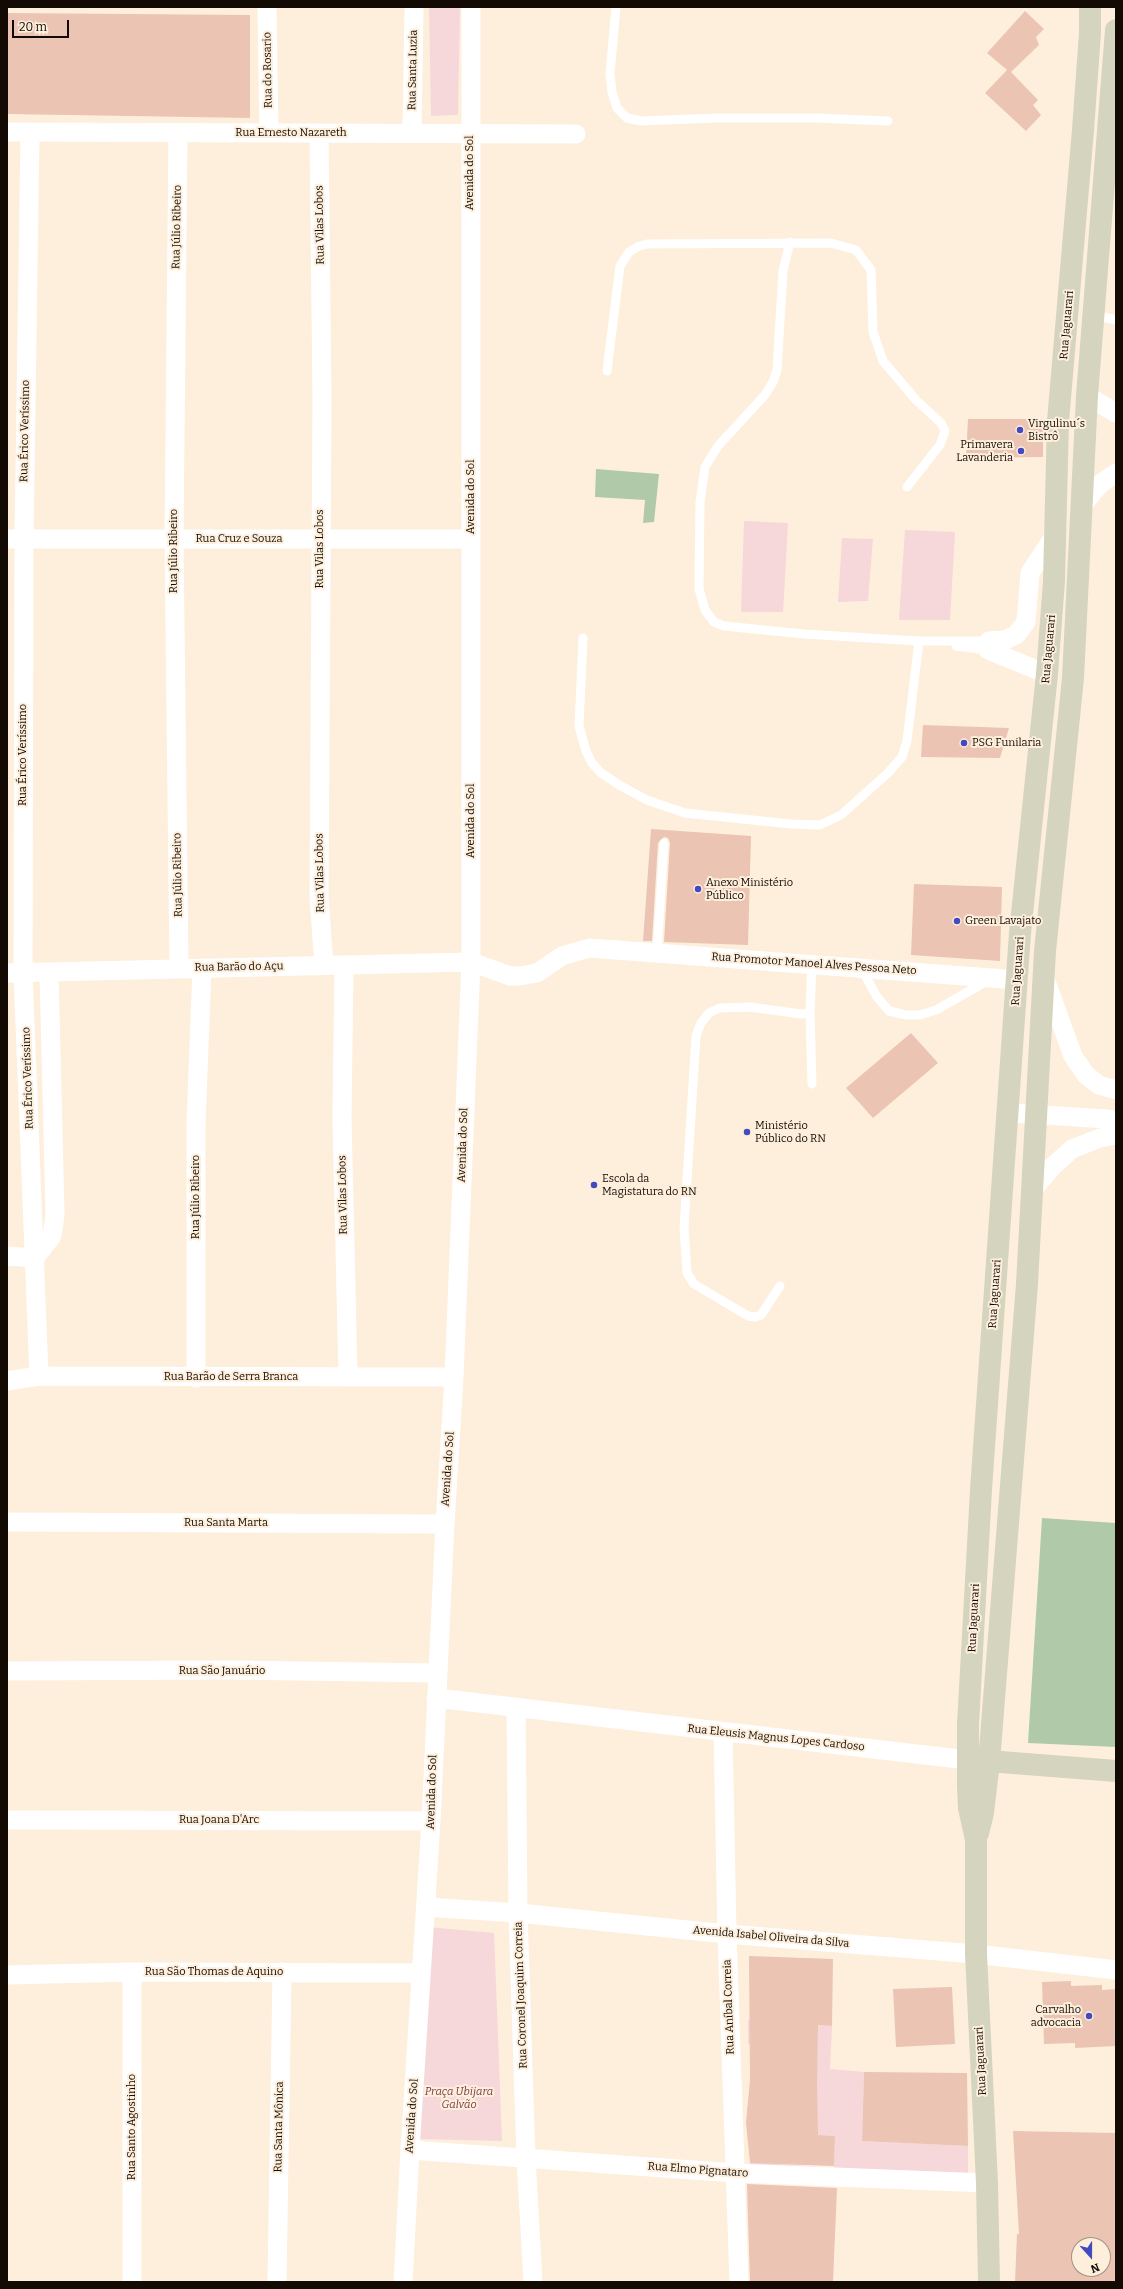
<!DOCTYPE html>
<html>
<head>
<meta charset="utf-8">
<style>
  body { margin:0 }
  #map { position:relative; width:1123px; height:2289px; overflow:hidden; background:#feefdc; font-family:Bitter,serif }
  canvas { display:block }
  .frame { position:absolute; inset:0; border:8px solid #130b03; pointer-events:none }
  .north { position:absolute; left:1071px; top:2237px; width:40px; height:40px; box-sizing:border-box; background:#feefdc; border:1px solid #a09485; border-radius:50%; rotate:159deg; font-size:11px; font-weight:700; line-height:16px; text-align:center; color:#130b03 }
  .north::after { content:''; display:block; margin:auto; width:14px; height:18px; background:#434abf; clip-path:polygon(50% 0,100% 100%,50% 72%,0 100%) }
  .scale { position:absolute; left:12px; top:20px; width:57px; height:18px; box-sizing:border-box; border:2px solid #130b03; border-top:0; padding-left:5px; font-size:12px; line-height:14px; white-space:nowrap; color:#130b03; -webkit-text-stroke:3px #feefdc; paint-order:stroke }
</style>
</head>
<body>
<div id="map">
<canvas width="1123" height="2289"></canvas>
<div class="frame"></div>
<div class="north">N</div>
<div class="scale">20 m</div>
</div>
<script>
const g = document.querySelector('canvas').getContext('2d');
g.lineJoin = 'round';
function paint(path, color) {
  g.fillStyle = color;
  g.fill(path, 'evenodd');
}
function poly(rows) {
  const path = new Path2D();
  for (const r of rows) {
    path.moveTo(r[0], r[1]);
    for (let i = 2; i < r.length; i += 2) path.lineTo(r[i], r[i + 1]);
  }
  return path;
}
function strokePath(path, color, width, dash) {
  g.strokeStyle = color;
  g.lineWidth = width;
  g.lineCap = dash ? 'butt' : 'round';
  g.setLineDash(dash || []);
  g.stroke(path);
}
function label(font, color, halo, rows, align = 'center') {
  g.font = font + ' Bitter,serif';
  g.lineWidth = 4;
  g.setLineDash([]);
  g.textBaseline = 'middle';
  g.strokeStyle = halo;
  g.fillStyle = color;
  for (const [text, x, y, turn = 0] of rows) {
    g.save();
    g.translate(x, y);
    g.rotate((+turn || 0) * Math.PI / 180);
    g.textAlign = isNaN(turn) ? turn : align;
    if (halo) g.strokeText(text, 0, 0);
    g.fillText(text, 0, 0);
    g.restore();
  }
}
paint(poly([
  [429,7,460,7,458,115,431,116],
  [744,521,788,523,783,612,741,612],
  [905,530,955,532,950,620,899,620],
  [842,538,873,539,868,601,838,602],
  [428,1927,494,1933,502,2141,416,2139],
  [748,2020,832,2026,830,2069,864,2072,862,2141,968,2146,968,2175,750,2172,750,2162,834,2168,835,2136,747,2131,747,2106,817,2112,817,2048,748,2044]
]), '#f6d7da');
paint(poly([
  [596,469,659,474,654,522,643,523,645,500,595,497],
  [1042,1518,1116,1523,1116,1747,1028,1743]
]), '#b0caa9');
paint(poly([
  [1025,11,1044,29,1036,37,1039,45,1011,72,1038,100,1033,105,1041,115,1026,131,985,93,1007,70,987,53],
  [7,13,250,15,250,118,7,114],
  [968,419,1043,419,1043,457,966,458],
  [923,725,1009,728,1000,758,921,757],
  [651,829,751,836,748,945,664,942,670,843,668,838,664,837,658,843,652,941,643,941],
  [914,884,1002,887,1000,961,911,955],
  [911,1033,938,1063,873,1118,846,1088],
  [749,1956,833,1959,832,2026,818,2025,817,2083,818,2135,835,2136,834,2166,750,2163,746,2123,750,2080],
  [1071,1981,1071,1986,1102,1985,1102,1990,1116,1989,1116,2046,1075,2048,1075,2043,1044,2044,1042,1982],
  [952,1987,955,2044,896,2047,893,1989],
  [864,2072,967,2073,968,2146,862,2141],
  [1013,2131,1116,2133,1116,2282,1015,2282,1017,2234,1019,2234],
  [1079,2245,1103,2245,1103,2269,1079,2269],
  [747,2184,837,2188,833,2282,750,2282]
]), '#ebc4b4');
strokePath(poly([
  [616,7,610,74,612,92,617,108,627,118,641,121,717,118,816,118,888,121],
  [790,242,783,271,777,370,773,382,765,395,718,446,705,467,700,502,699,589,705,610,714,622,724,626,804,634,919,641,989,641],
  [1094,315,1116,320],
  [607,371,620,266,629,252,637,247,647,244,831,243,856,250,871,270,873,332,883,361,916,400,941,423,945,431,940,445,907,487],
  [583,638,579,726,586,751,592,763,600,772,619,785,647,800,685,813,791,824,820,825,841,815,888,773,902,757,907,741,919,641],
  [956,646,988,650],
  [657,952,664,843],
  [862,969,877,997,889,1011,906,1015,920,1015,936,1010,987,981],
  [810,1013,812,1084],
  [780,1286,761,1315,755,1317,748,1316,694,1284,687,1273,684,1227,696,1036,701,1023,709,1013,720,1008,750,1007,801,1014,810,1013,812,963]
]), '#fff', 9);
strokePath(poly([
  [267,7,269,133],
  [7,132,576,134],
  [30,132,24,539,23,973,39,1376],
  [178,133,174,539,179,969],
  [319,133,322,401,319,898,324,965],
  [412,133,414,7],
  [1087,396,1116,413],
  [1081,507,1100,484,1116,473],
  [7,539,471,539],
  [989,641,1005,640,1016,635,1026,622,1030,573,1055,535],
  [988,650,1047,674],
  [344,965,342,1118,348,1377],
  [7,973,471,962,510,976,520,976,537,973,562,956,589,948,1018,980],
  [1045,979,1073,1056,1086,1075,1099,1085,1116,1090],
  [1008,1113,1108,1119,1116,1122],
  [1033,1189,1053,1166,1072,1149,1100,1138,1116,1135],
  [7,1256,35,1258],
  [35,1258,52,1236,55,1215,49,972],
  [196,1378,196,1124,202,968],
  [7,1381,39,1376,454,1377],
  [7,1522,445,1524],
  [7,1671,231,1670,437,1673],
  [436,1698,968,1760],
  [516,1707,518,1913,526,2159,533,2282],
  [723,1732,727,1934,739,2282],
  [7,1820,431,1821],
  [426,1907,518,1913,727,1934,976,1954,1116,1970],
  [132,1972,132,2282],
  [7,1975,132,1972,421,1973],
  [410,2150,735,2173,987,2183],
  [277,2282,282,1972],
  [403,2282,410,2150,431,1821,445,1524,454,1377,471,962,471,7]
]), '#fff', 19);
strokePath(poly([
  [975,1760,1116,1771],
  [978,1833,983,1813,989,1762,1027,1284,1045,951,1073,678,1087,396,1116,30],
  [989,2282,987,2183,976,1954,976,1840,969,1808,968,1786,968,1724,981,1490,1020,933,1047,674,1054,581,1058,421,1083,130,1090,33,1090,7]
]), '#d5d4bf', 22);
for (const [x, y, r, color] of [
  [1020,430,4,"#434abf"],
  [1021,451,4,"#434abf"],
  [964,743,4,"#434abf"],
  [698,889,4,"#434abf"],
  [957,921,4,"#434abf"],
  [747,1132,4,"#434abf"],
  [594,1185,4,"#434abf"],
  [1089,2016,4,"#434abf"]
]) {
  const dot = new Path2D();
  dot.arc(x, y, r, 0, 2 * Math.PI);
  g.fillStyle = color;
  g.fill(dot);
  strokePath(dot, '#feefdc', 1.5);
}
label('11px', '#130b03', '#feefdc', [
  ["Rua do Rosario",268,70,-91],
  ["Rua Santa Luzia",413,70,-89],
  ["Rua Ernesto Nazareth",291,133],
  ["Avenida do Sol",470,173,-90],
  ["Rua Vilas Lobos",320,225,-91],
  ["Rua Júlio Ribeiro",177,227,-89],
  ["Rua Jaguarari",1067,325,-85],
  ["Rua Érico Veríssimo",25,431,-89],
  ["Avenida do Sol",471,497,-90],
  ["Rua Cruz e Souza",239,539],
  ["Rua Vilas Lobos",320,549,-90],
  ["Rua Júlio Ribeiro",174,551,-90],
  ["Rua Jaguarari",1049,649,-85],
  ["Rua Érico Veríssimo",23,755,-90],
  ["Avenida do Sol",471,821,-90],
  ["Rua Vilas Lobos",320,873,-91],
  ["Rua Júlio Ribeiro",178,875,-91],
  ["Rua Promotor Manoel Alves Pessoa Neto",814,964,4],
  ["Rua Barão do Açu",239,967,-1],
  ["Rua Jaguarari",1018,971,-86],
  ["Rua Érico Veríssimo",28,1078,-92],
  ["Avenida do Sol",463,1145,-88],
  ["Rua Vilas Lobos",343,1195,-91],
  ["Rua Júlio Ribeiro",196,1197,-90],
  ["Rua Jaguarari",995,1294,-86],
  ["Rua Barão de Serra Branca",231,1377],
  ["Avenida do Sol",448,1469,-86],
  ["Rua Santa Marta",226,1523],
  ["Rua Jaguarari",974,1618,-87],
  ["Rua São Januário",222,1671],
  ["Rua Eleusis Magnus Lopes Cardoso",776,1738,6],
  ["Avenida do Sol",432,1792,-88],
  ["Rua Joana D'Arc",219,1820],
  ["Avenida Isabel Oliveira da Silva",771,1937,5],
  ["Rua São Thomas de Aquino",214,1972],
  ["Rua Coronel Joaquim Correia",521,1995,-92],
  ["Rua Aníbal Correia",729,2007,-92],
  ["Rua Jaguarari",981,2061,-93],
  ["Avenida do Sol",412,2116,-86],
  ["Rua Santo Agostinho",132,2127,-90],
  ["Rua Santa Mônica",279,2127,-89],
  ["Rua Elmo Pignataro",698,2170,4]
]);
label('11px', '#130b03', '#feefdc', [
  ["Virgulinu´s",1028,424],
  ["Bistrô",1028,437],
  ["Primavera",1013,445,"right"],
  ["Lavanderia",1013,458,"right"],
  ["PSG Funilaria",972,743],
  ["Anexo Ministério",706,883],
  ["Público",706,896],
  ["Green Lavajato",965,921],
  ["Ministério",755,1126],
  ["Público do RN",755,1139],
  ["Escola da",602,1179],
  ["Magistatura do RN",602,1192],
  ["Carvalho",1081,2010,"right"],
  ["advocacia",1081,2023,"right"]
], 'left');
label('italic 11px', '#7a3e47', '#feefdc', [
  ["Praça Ubijara",459,2092],
  ["Galvão",459,2105]
]);
</script>
</body>
</html>
